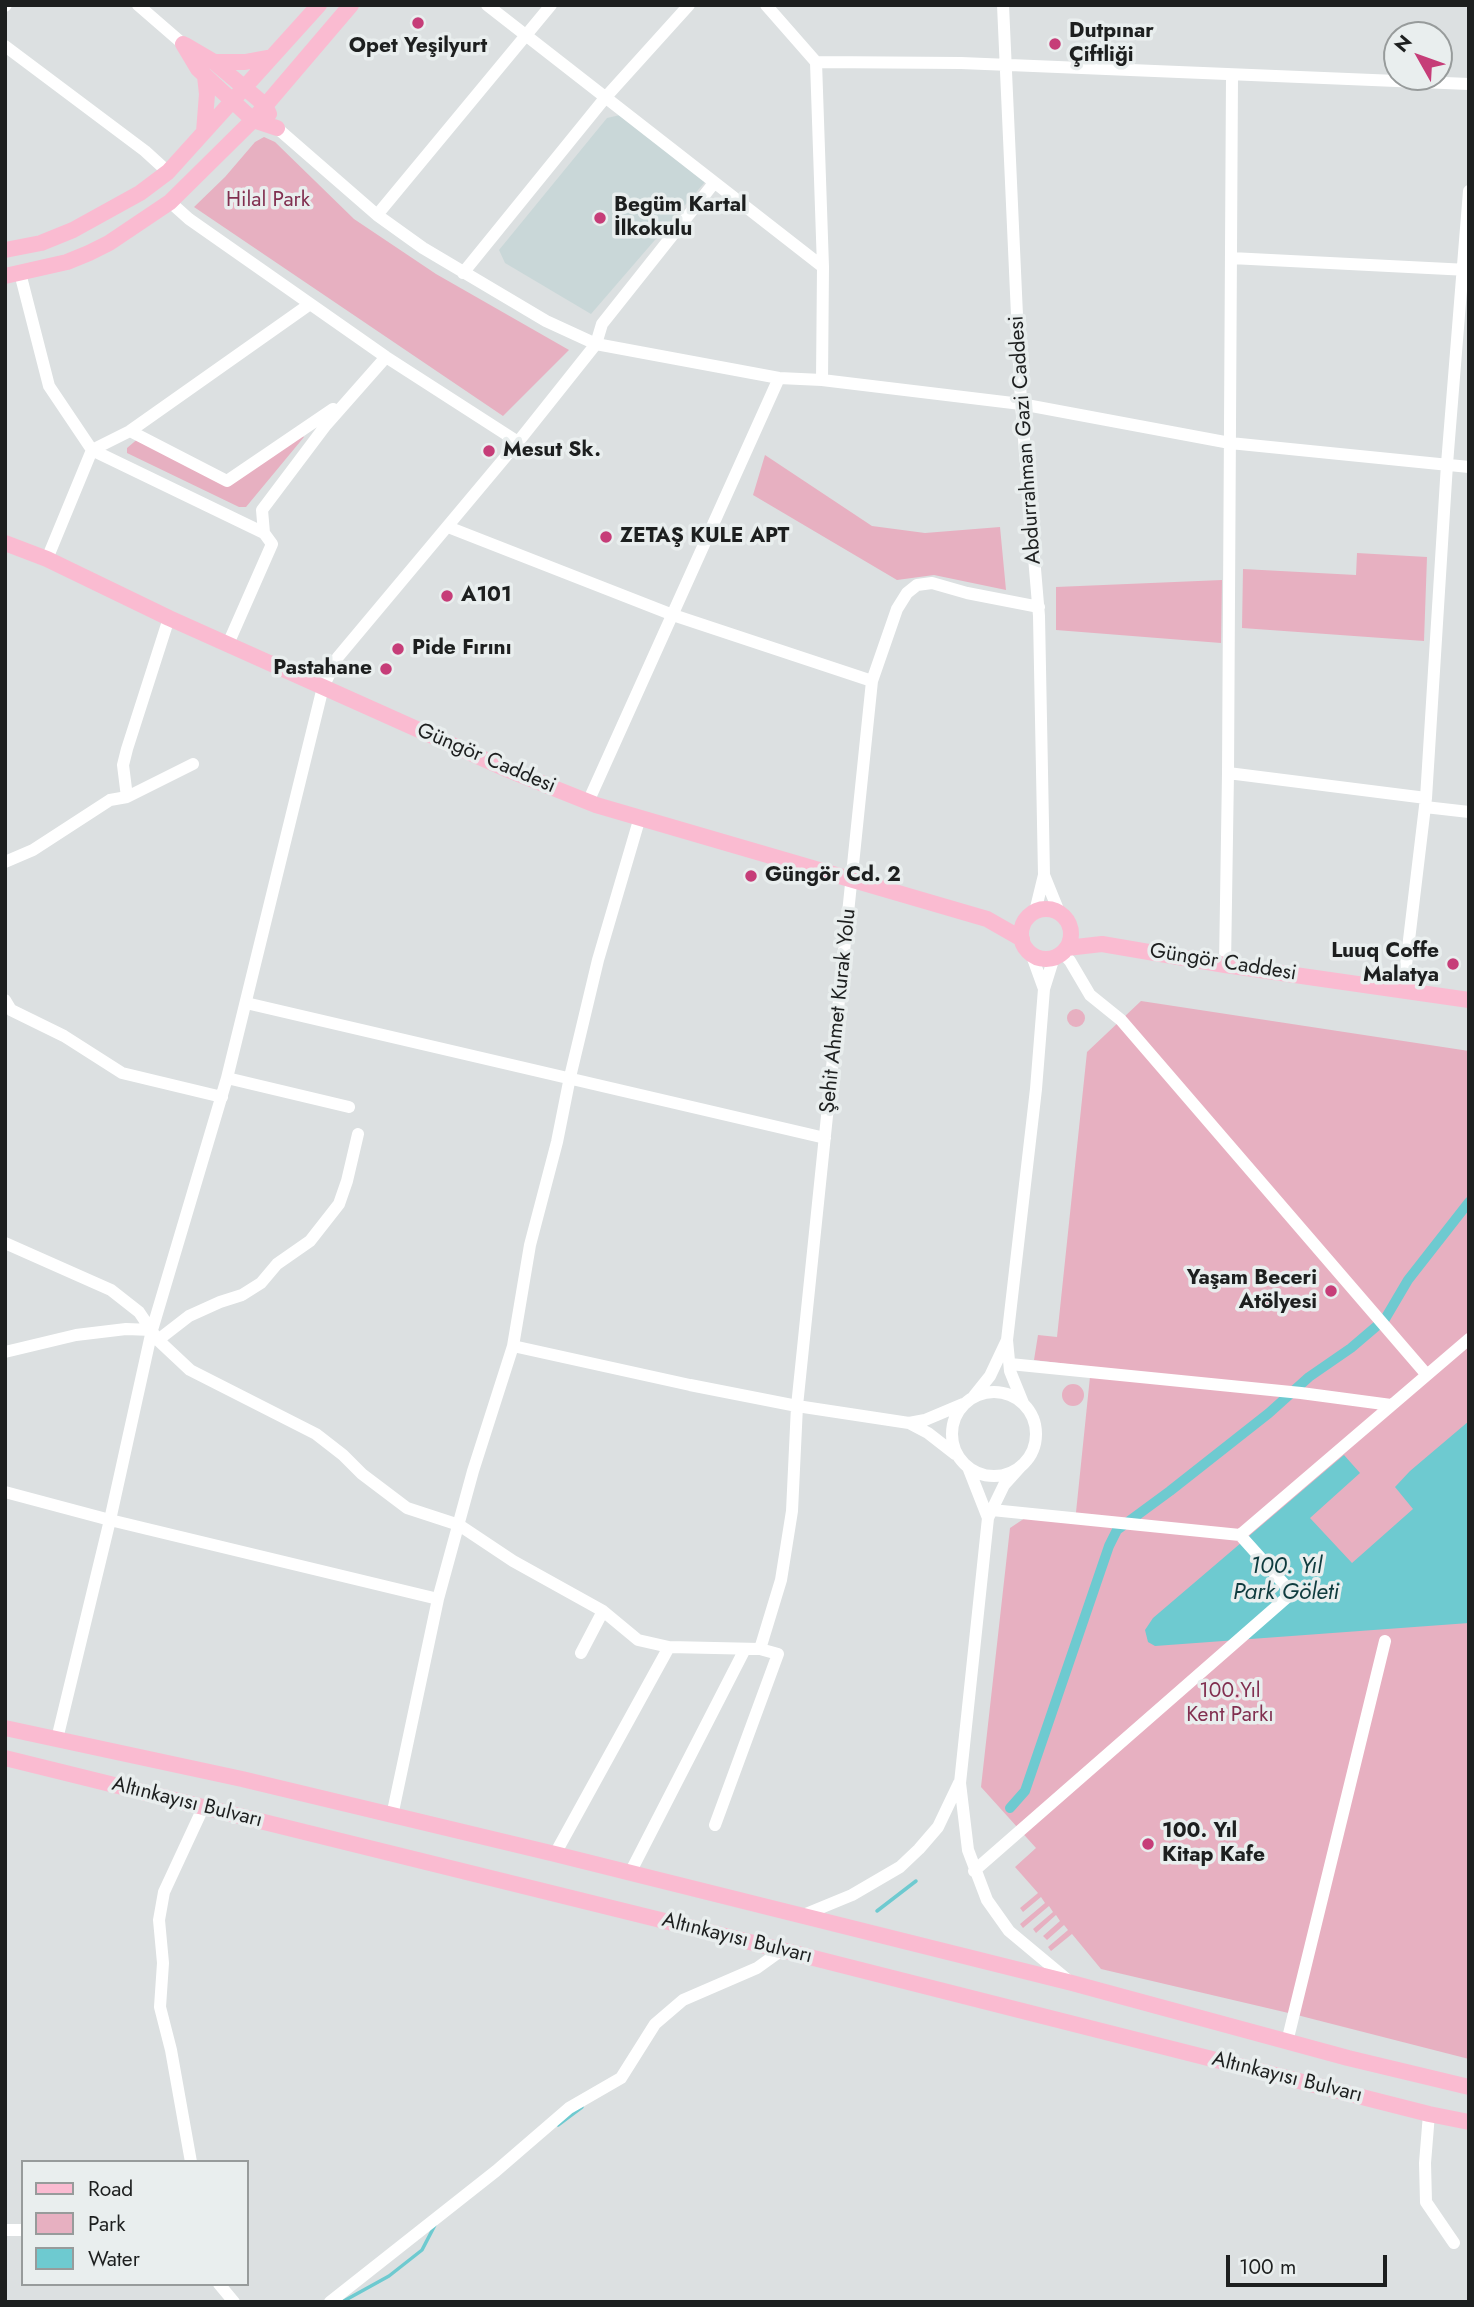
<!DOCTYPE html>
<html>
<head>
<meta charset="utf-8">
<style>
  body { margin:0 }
  #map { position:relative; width:1474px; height:2307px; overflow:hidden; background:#dce0e1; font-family:Jost,sans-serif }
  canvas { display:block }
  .frame { position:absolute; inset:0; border:7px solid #1d1f1f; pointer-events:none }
  .legend { position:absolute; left:21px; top:2160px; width:228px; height:126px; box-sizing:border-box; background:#e9eeee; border:2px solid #979b9b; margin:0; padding:9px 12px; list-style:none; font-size:21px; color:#1d1f1f }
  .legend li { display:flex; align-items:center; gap:14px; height:35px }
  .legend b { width:35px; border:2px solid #979b9b }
  .north { position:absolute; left:1383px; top:21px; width:70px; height:70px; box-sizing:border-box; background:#e9eeee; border:2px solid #979b9b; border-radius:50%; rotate:310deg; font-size:19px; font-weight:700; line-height:28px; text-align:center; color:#1d1f1f }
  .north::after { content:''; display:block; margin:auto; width:24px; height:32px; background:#c63d78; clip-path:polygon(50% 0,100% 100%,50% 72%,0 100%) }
  .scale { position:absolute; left:1226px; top:2255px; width:161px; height:32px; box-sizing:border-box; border:4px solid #1d1f1f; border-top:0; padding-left:9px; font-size:21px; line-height:24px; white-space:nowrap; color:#1d1f1f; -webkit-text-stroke:5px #e9eeee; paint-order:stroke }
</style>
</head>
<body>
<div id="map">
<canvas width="1474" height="2307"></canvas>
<div class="frame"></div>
<ul class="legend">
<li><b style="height:9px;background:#fabbd1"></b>Road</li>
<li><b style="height:19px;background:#e7b0c1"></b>Park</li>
<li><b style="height:19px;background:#6ecad0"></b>Water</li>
</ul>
<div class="north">N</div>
<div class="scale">100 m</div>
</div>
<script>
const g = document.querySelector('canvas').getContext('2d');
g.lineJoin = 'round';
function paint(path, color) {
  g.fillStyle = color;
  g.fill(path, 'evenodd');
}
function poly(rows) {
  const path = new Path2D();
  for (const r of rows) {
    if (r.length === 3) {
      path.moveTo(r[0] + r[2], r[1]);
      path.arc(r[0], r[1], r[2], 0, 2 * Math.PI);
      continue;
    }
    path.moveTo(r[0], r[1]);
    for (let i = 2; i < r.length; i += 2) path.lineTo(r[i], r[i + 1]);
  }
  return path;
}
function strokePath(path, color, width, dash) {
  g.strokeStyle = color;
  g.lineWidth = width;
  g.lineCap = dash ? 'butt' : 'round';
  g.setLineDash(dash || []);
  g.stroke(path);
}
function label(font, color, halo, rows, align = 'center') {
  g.font = font + ' Jost,sans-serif';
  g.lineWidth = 7;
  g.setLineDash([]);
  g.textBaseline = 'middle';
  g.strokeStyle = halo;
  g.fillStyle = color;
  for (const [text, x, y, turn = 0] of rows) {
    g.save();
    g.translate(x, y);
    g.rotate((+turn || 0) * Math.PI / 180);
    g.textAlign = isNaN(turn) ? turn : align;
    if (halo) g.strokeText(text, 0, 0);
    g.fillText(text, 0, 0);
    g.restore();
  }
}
paint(poly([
  [620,115,705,182,591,314,505,263,499,250,607,118]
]), '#c9d7d8');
paint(poly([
  [264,137,275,142,354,219,436,274,569,350,503,416,194,207,225,177,255,142],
  [298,432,304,437,246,507,239,507,127,453,127,448,140,437,232,478],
  [765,455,872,526,925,533,1000,527,1006,590,934,575,897,580,753,495],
  [1357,553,1427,557,1424,641,1242,628,1243,569,1356,575],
  [1222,580,1221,643,1056,630,1056,587],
  [1141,1001,1469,1051,1469,2059,1297,2015,1101,1969,1072,1934,1051,1951,1048,1947,1068,1930,1064,1925,1047,1940,1043,1936,1060,1921,1056,1915,1036,1933,1033,1929,1053,1912,1049,1906,1023,1928,1020,1924,1045,1903,1041,1897,1023,1912,1020,1908,1038,1893,1015,1867,1036,1848,981,1787,1010,1528,1025,1518,1075,1522,1091,1367,1034,1360,1038,1335,1057,1337,1087,1052],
  [1076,1018,9],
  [1073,1395,11]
]), '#e7b0c1');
paint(poly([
  [1469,1421,1469,1623,1155,1646,1148,1642,1145,1630,1153,1618,1344,1455,1360,1473,1310,1518,1352,1563,1413,1509,1395,1487,1410,1471]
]), '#6ecad0');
strokePath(poly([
  [877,1911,916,1881],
  [558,2125,582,2107],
  [342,2302,389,2276,422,2250,435,2225]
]), '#6ecad0', 3.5);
strokePath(poly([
  [1010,1808,1025,1791,1109,1546,1117,1530,1170,1491,1269,1413,1309,1377,1351,1348,1385,1319,1408,1280,1469,1202]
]), '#6ecad0', 10);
strokePath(poly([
  [138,5,183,44],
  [487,5,823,267],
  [766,5,816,62,823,267,822,380],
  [1003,5,1021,404,1039,616,1044,875,1035,912],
  [5,6,6,5],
  [5,46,145,151,168,172],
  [816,62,961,63,1469,84],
  [277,128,377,215,423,248,546,321,596,344,779,378,822,380,1021,404,1230,443,1469,467],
  [170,202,189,219,386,357,518,442],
  [377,215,551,5],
  [1231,258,1468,270],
  [20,273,49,386,92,450,264,533],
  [463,273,605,98,689,5],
  [130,431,227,481,333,409],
  [448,527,673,615,872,681],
  [47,559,92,450,130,431,310,304],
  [228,644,272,544,264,533,262,510,326,425,386,357],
  [1228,773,1426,798],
  [127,797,193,764],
  [588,802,779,378],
  [1425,807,1469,812],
  [5,862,33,850,110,800,127,797,123,765,127,749,169,618],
  [1044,875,1059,912],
  [1062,952,1070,961,1090,995,1121,1020,1427,1375],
  [1031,953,1044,989],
  [1225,965,1228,773,1232,76],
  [1403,990,1426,798,1447,464,1469,191],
  [5,1000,11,1010,64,1036,122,1073,222,1097],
  [246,1003,825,1138],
  [349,1107,227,1078,323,687,338,657,518,442,596,344,602,324,714,183],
  [5,1243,111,1290,139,1312,158,1340,190,1370,316,1434,343,1455,362,1474,407,1508,459,1525,513,1561,603,1611,638,1640,669,1647,760,1649,778,1654,715,1825],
  [158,1340,189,1316,220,1302,242,1295,261,1283,277,1264,310,1241,339,1204,347,1181,358,1134],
  [513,1346,690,1385,797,1406,792,1511,781,1580,760,1649],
  [5,1352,76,1335,126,1329,152,1330],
  [1010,1364,1301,1393,1391,1405],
  [994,1434,42],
  [974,1396,990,1376,1007,1340],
  [1023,1403,1010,1371,1007,1340,1036,1089,1044,989,1054,957],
  [963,1404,925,1420,909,1423,797,1406,872,681,897,609,907,593,917,585,932,583,967,593,1039,607],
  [909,1423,928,1433,955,1454],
  [1022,1465,1004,1485,988,1518,960,1783,968,1850,987,1900,1009,1931,1069,1981],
  [968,1467,988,1518],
  [5,1492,110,1520,438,1599],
  [1240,1535,1469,1339],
  [581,1653,603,1611],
  [57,1739,110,1520,152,1330,227,1078],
  [392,1816,438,1599,473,1471,513,1346,530,1245,557,1142,570,1077,598,960,640,817],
  [555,1854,669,1647],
  [974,1871,1292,1593,1240,1535,992,1510],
  [630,1873,745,1649],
  [801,1916,852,1895,900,1867,919,1849,938,1827,959,1783],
  [1287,2042,1385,1641],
  [1429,2114,1425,2163,1426,2202,1454,2243],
  [191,2162,171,2050,160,2007,163,1963,159,1920,164,1892,203,1808],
  [5,2230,23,2230],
  [219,2284,234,2302],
  [330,2302,496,2171,569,2108,621,2078,655,2024,683,2000,757,1968,782,1950]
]), '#fff', 12);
strokePath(poly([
  [183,44,198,69,253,120,277,128],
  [185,45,214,62,265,105,269,114],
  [214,62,245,62,272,57],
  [204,132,207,94,205,76],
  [5,250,41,243,73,230,140,193,168,172,319,5],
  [5,276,67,262,89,253,109,243,170,202,253,120,351,5],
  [5,543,47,559,169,618,506,769,596,805,987,919,1022,939],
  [1046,934,25],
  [1067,948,1102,944,1225,965,1469,1000],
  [5,1728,242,1779,555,1854,1072,1983,1348,2058,1469,2087],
  [5,1758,782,1950,1429,2114,1469,2122]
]), '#fabbd1', 16);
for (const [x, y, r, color] of [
  [418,23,7,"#c63d78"],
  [1055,44,7,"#c63d78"],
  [600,218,7,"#c63d78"],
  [489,451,7,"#c63d78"],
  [606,537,7,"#c63d78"],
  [447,596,7,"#c63d78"],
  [398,649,7,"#c63d78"],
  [386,669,7,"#c63d78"],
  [751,876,7,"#c63d78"],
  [1453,964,7,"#c63d78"],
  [1331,1291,7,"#c63d78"],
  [1148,1844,7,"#c63d78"]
]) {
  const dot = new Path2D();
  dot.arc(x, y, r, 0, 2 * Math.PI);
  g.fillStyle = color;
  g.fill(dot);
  strokePath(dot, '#e9eeee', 2.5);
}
label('bold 21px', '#1d1f1f', '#e9eeee', [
  ["Dutpınar",1069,32],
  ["Çiftliği",1069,56],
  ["Opet Yeşilyurt",418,47,"center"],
  ["Begüm Kartal",614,206],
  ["İlkokulu",614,230],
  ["Mesut Sk.",503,451],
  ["ZETAŞ KULE APT",620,537],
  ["A101",461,596],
  ["Pide Fırını",412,649],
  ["Pastahane",372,669,"right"],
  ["Güngör Cd. 2",765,876],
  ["Luuq Coffe",1439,952,"right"],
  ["Malatya",1439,976,"right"],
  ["Yaşam Beceri",1317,1279,"right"],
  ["Atölyesi",1317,1303,"right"],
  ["100. Yıl",1162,1832],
  ["Kitap Kafe",1162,1856]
], 'left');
label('21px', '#812f50', '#e9eeee', [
  ["Hilal Park",268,201],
  ["100.Yıl",1230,1692],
  ["Kent Parkı",1230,1716]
]);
label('21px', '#1d1f1f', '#e9eeee', [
  ["Abdurrahman Gazi Caddesi",1026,440,-94],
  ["Güngör Caddesi",486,759,23],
  ["Güngör Caddesi",1223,963,9],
  ["Şehit Ahmet Kurak Yolu",839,1011,-84],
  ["Altınkayısı Bulvarı",187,1803,14],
  ["Altınkayısı Bulvarı",737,1939,14],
  ["Altınkayısı Bulvarı",1287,2078,14]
]);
label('italic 23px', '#0f3b3e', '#e9eeee', [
  ["100. Yıl",1286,1567],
  ["Park Göleti",1286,1593]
]);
</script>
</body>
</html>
